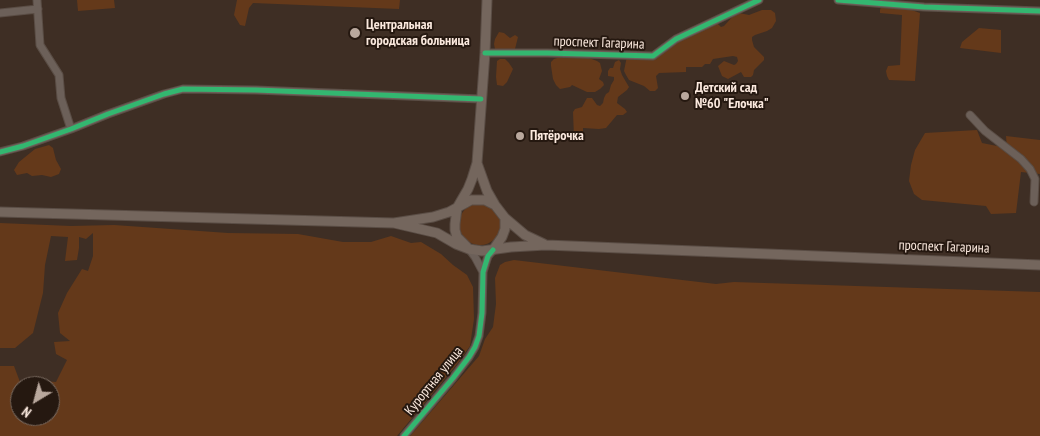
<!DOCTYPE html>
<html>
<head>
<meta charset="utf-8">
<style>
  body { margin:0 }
  #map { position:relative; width:1040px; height:436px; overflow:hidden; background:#3e2e24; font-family:"PT Sans Narrow",sans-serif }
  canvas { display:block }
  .north { position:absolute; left:10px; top:376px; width:50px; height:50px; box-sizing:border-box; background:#251810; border:1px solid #7b6c62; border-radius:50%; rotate:217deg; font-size:14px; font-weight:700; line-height:20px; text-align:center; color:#fbe9de }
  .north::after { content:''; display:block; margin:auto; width:18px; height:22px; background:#b9a89d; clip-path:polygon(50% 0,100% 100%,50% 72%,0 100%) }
</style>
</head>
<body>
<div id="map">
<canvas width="1040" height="436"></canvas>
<div class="north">N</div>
</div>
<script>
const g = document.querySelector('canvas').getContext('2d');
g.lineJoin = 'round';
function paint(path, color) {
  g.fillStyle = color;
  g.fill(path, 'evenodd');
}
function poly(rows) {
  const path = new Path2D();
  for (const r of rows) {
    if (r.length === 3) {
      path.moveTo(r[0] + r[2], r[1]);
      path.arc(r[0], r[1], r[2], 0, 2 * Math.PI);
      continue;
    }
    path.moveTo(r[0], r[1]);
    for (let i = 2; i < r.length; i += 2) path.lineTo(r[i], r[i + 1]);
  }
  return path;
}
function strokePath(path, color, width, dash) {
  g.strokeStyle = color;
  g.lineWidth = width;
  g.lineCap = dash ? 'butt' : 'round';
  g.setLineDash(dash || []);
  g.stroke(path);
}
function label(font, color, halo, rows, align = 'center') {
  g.font = font + ' "PT Sans Narrow",sans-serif';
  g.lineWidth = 4;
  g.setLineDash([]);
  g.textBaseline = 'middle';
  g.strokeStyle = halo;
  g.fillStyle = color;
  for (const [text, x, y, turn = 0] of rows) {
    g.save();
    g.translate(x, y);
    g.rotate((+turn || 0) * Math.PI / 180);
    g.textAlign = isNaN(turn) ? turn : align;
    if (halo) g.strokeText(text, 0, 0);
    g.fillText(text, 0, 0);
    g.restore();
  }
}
paint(poly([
  [77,0,114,0,115,8,78,11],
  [237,0,400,0,399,9,253,3,249,8,245,26,240,25,234,15],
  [881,6,906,8,920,13,915,81,889,80,887,76,886,71,888,66,900,65,902,15,880,13,880,10],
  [762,10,771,10,775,13,776,21,772,28,767,31,755,35,752,37,752,40,754,47,764,57,764,60,754,70,753,75,751,77,744,77,741,72,728,79,722,76,718,66,724,61,734,65,736,64,738,61,737,57,733,56,713,59,710,64,705,64,702,67,686,67,686,72,659,73,656,76,658,88,655,91,650,91,644,86,629,80,626,75,624,71,627,56,654,57,676,41,716,22,721,27,724,26,734,15,739,13,749,15],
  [979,28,1001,30,1001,53,960,48,962,42],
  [499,32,504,33,510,38,515,35,518,37,515,49,512,51,499,51,495,49,494,44,495,39],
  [560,57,589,58,597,61,600,63,602,71,599,79,603,82,604,85,600,89,595,92,587,92,572,85,570,87,560,89,556,85,553,79,551,66,551,62,554,59],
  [500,59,505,59,509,63,513,69,507,82,503,86,497,85,496,77,497,61],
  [619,60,621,63,620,69,622,75,629,87,627,90,618,97,617,103,625,109,627,112,623,115,617,115,606,128,599,129,583,128,583,134,581,139,574,137,573,112,575,109,582,107,587,98,592,98,597,105,600,106,603,103,604,98,606,94,609,92,611,85,614,80,614,77,608,76,608,71,610,68,613,68,615,62],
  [977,130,982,143,1007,148,1006,136,1040,140,1040,174,1021,172,1016,213,991,214,986,206,922,200,914,194,909,181,911,165,915,150,925,133],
  [49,145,53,148,56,160,61,169,59,174,51,177,42,175,32,176,27,173,17,175,14,170,19,162,35,149],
  [480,224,21],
  [0,223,71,226,114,225,228,233,298,234,343,242,371,242,391,236,411,243,421,242,441,254,453,265,467,275,473,287,474,319,470,346,458,363,397,436,0,436,0,366,14,366,20,382,43,381,56,382,67,360,56,354,54,342,70,341,60,333,58,313,67,293,82,269,88,271,93,256,93,233,86,239,79,237,79,248,77,260,65,261,68,237,51,236,45,265,43,293,33,333,15,348,0,348],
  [20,386,50,386,50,416,20,416],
  [514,260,716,284,734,282,1040,292,1040,436,410,436,479,356,485,339,493,327,496,304,495,278,500,265,505,262]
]), '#64391a');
const minor = poly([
  [37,0,40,45,59,75,61,98,71,129],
  [838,0,924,7,1040,11],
  [0,13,38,9],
  [485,53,547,53,653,56,676,39,759,0],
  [970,115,985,131,1021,159,1030,169,1035,179,1034,202],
  [0,152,23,146,71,129,108,114,164,94,183,89,256,90,481,99],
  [469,249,475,257,483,272],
  [404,436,453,378,469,357,475,347,479,336,482,313,483,272,488,256,493,250]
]);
const major = poly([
  [477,163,487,191,495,205,505,218,525,235,544,244],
  [0,212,394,223,433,217,449,212,471,200,485,200,495,205],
  [394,223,437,233,456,244,469,249,482,251,511,247,546,245,1040,265],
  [467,247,457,237,455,230,455,224,457,208,468,189,472,179,477,163,485,53,487,0],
  [493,250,502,237,505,229,505,218]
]);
strokePath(minor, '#5a4d45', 9);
strokePath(major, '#5a4d45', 11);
strokePath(minor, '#6c6059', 7);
strokePath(major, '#74665d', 9);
strokePath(poly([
  [838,0,924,7,1040,11],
  [485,53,547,53,653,56,676,39,759,0],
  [0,152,23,146,71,129,108,114,164,94,183,89,256,90,481,99],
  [404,436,453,378,469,357,475,347,479,336,482,313,483,272,488,256,493,250]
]), '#33b770', 5);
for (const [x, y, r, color] of [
  [355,33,6,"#b9a89d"],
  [685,96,5,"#b9a89d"],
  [520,136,5,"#b9a89d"]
]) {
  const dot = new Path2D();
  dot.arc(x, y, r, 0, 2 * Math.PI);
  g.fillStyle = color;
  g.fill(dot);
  strokePath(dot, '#251810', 2);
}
label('bold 14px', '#fbe9de', '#251810', [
  ["Центральная",366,25],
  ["городская больница",366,41],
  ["Детский сад",695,88],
  ["№60 \"Елочка\"",695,104],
  ["Пятёрочка",530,136]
], 'left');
label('14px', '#fbe9de', '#251810', [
  ["проспект Гагарина",599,43,2],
  ["проспект Гагарина",944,247,2],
  ["Курортная улица",434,381,-51]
]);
</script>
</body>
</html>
